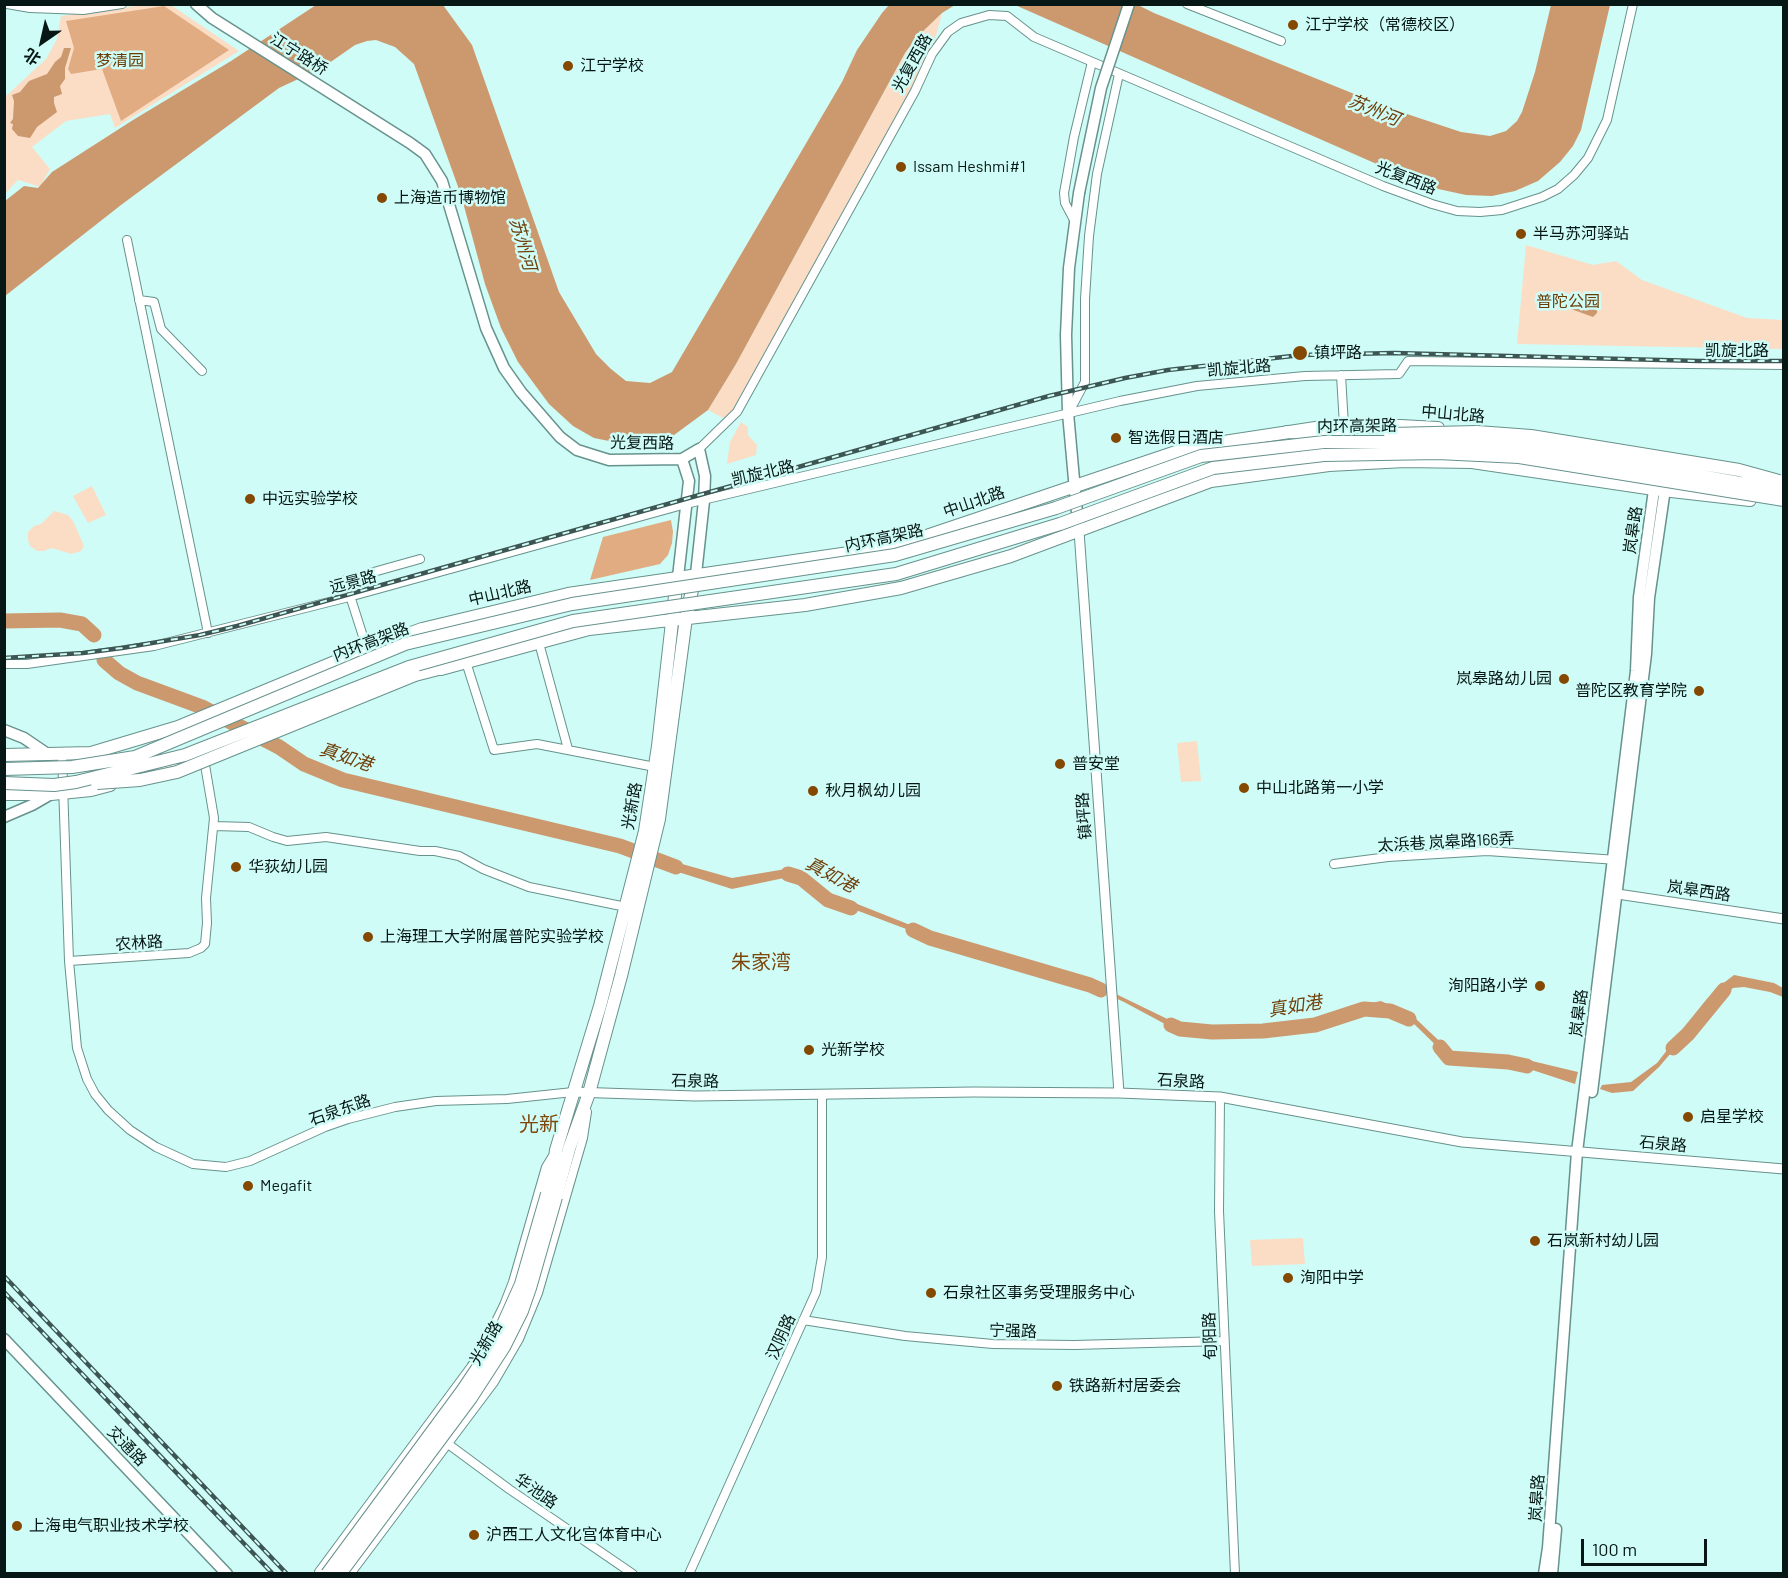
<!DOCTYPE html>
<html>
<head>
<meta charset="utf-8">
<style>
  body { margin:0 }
  #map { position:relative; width:1788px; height:1578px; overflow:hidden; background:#cffcf6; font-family:Barlow,"Noto Sans SC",sans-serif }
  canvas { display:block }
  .frame { position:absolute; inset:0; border:6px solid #061715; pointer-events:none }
  .north { position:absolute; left:12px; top:12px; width:60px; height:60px; -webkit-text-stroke:4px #cffcf6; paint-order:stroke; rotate:214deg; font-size:16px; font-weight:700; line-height:24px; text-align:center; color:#061715 }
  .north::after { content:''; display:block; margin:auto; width:21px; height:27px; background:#061715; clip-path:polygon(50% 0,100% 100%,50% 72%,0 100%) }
  .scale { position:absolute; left:1581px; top:1539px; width:126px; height:27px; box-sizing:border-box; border:3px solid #061715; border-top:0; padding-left:8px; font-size:18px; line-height:21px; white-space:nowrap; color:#061715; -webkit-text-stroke:4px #cffcf6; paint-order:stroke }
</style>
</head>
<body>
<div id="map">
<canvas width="1788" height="1578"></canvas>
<div class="frame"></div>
<div class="north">北</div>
<div class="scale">100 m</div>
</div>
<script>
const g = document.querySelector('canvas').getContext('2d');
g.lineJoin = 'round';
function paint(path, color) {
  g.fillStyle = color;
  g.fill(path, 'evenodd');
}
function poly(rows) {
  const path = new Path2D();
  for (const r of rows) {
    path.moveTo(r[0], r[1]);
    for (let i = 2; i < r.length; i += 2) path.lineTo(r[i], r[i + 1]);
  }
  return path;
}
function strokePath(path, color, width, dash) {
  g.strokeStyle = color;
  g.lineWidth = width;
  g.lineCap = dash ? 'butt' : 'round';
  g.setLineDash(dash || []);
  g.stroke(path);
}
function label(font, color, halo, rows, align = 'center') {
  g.font = font + ' Barlow,"Noto Sans SC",sans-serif';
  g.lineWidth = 5;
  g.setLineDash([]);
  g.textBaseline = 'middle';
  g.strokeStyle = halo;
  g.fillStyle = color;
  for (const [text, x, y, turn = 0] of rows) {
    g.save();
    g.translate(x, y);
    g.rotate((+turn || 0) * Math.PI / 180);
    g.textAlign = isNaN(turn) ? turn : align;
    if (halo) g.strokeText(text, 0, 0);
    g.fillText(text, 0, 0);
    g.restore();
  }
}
paint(poly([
  [143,5,171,5,239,51,115,128,110,114,66,121,32,147,50,169,40,187,18,180,5,194,5,97,46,59,57,39,61,16],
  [942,13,931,55,727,420,708,410,736,364,905,53,917,37],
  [1526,245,1593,265,1616,261,1642,280,1747,318,1783,320,1783,349,1517,344],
  [741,422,748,427,748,435,757,445,756,455,727,464,730,442],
  [92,486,106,515,88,523,73,496],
  [54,511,68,515,73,521,84,546,81,551,71,554,52,548,44,551,37,551,30,546,28,540,28,532,34,526,41,524],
  [1197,741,1201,781,1181,782,1177,743],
  [1303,1238,1305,1264,1252,1266,1250,1240]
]), '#fbddc6');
paint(poly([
  [164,6,229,50,121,121,102,69,71,74,68,69,74,48,66,21],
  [671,520,673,532,672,543,668,555,660,564,590,580,603,537]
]), '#e1ac81');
paint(poly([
  [316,5,443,5,472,45,559,292,596,354,611,369,626,381,650,383,672,372,842,82,857,50,882,13,889,5,955,5,942,13,917,37,905,53,736,364,708,410,670,438,629,445,594,438,573,426,549,404,518,362,501,328,485,284,461,195,414,64,395,47,376,40,367,41,355,45,322,68,279,88,121,205,5,296,5,201,24,186,38,188,52,172,133,120,231,61],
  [1015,5,1138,5,1154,13,1389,108,1461,132,1490,136,1506,131,1517,121,1522,112,1535,72,1551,5,1610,5,1581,130,1573,146,1560,162,1538,181,1515,191,1492,196,1466,195,1429,187],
  [64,48,71,48,65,68,65,79,60,86,62,94,54,97,54,103,57,112,37,127,30,138,18,136,12,129,13,124,10,123,13,119,14,101,12,95,20,92,29,81,47,74,55,62,61,57],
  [1580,295,1590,298,1598,306,1597,313,1593,317,1571,309,1563,299,1568,297],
  [657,857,732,878,786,869,804,873,832,894,933,934,1083,978,1188,1029,1212,1032,1263,1031,1278,1025,1323,1017,1351,1007,1381,1001,1414,1017,1452,1053,1511,1056,1578,1072,1575,1084,1508,1062,1449,1058,1412,1022,1380,1007,1264,1034,1211,1035,1178,1031,1124,1002,1083,983,930,938,832,901,805,882,784,878,732,889,656,865],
  [1734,975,1774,983,1783,988,1783,997,1770,992,1744,987,1733,988,1712,1005,1659,1067,1633,1091,1612,1093,1600,1089,1602,1085,1631,1082,1657,1063,1707,999,1721,985]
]), '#cc996f');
strokePath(poly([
  [4,621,60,620,82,624,94,635],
  [104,660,119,673,137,683,202,707,279,747,304,764,343,780,620,846,676,867],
  [788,874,801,878,828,900,851,908],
  [913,930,930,938,1090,985,1101,990],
  [1171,1025,1180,1029,1212,1032,1263,1031,1315,1025,1364,1009,1390,1011,1409,1019],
  [1440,1047,1449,1058,1508,1062,1527,1066],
  [1673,1048,1688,1034,1724,990]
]), '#cc996f', 15);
const minor = poly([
  [7,4,30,8,83,10,122,4],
  [1187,4,1281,41],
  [1074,220,1065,203,1064,193,1074,137,1092,62],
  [127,240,208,633],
  [139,300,154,302,161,329,202,371],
  [1341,375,1344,426],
  [1069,412,1085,382,1085,299,1089,236,1097,174,1119,74],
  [699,449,737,412,915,91,932,54,948,32,961,23,989,15,1007,16,1034,37,1383,186,1432,204,1457,211,1480,212,1502,210,1542,197,1558,189,1574,175,1588,158,1607,120,1633,4],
  [539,643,568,749],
  [367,649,345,580,420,559],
  [466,662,494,750,537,744,655,767],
  [4,664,27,664,154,646,349,597,686,504,1120,401,1197,386,1305,376,1399,374,1408,361,1784,365],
  [62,755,69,961,77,1048,87,1079,95,1094,108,1110,130,1130,156,1147,193,1164,226,1167,250,1161,325,1127,348,1119,395,1107,436,1101,507,1099,573,1092],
  [214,826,249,827,273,837,287,841,326,837,420,851,435,851,459,856,483,869,529,887,626,907],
  [1334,864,1388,857,1487,851,1617,860],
  [69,961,189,953,201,948,205,944,207,923,206,898,214,818,204,759],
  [1220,1097,1219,1211,1235,1574],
  [803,1320,905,1336,993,1344,1074,1345,1224,1341],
  [444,1441,509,1489,633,1574],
  [320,1574,319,1572,471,1367,484,1346,504,1305,513,1282,546,1167,554,1154],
  [350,1574,494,1382,519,1339,538,1293,583,1138,587,1112],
  [689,1574,816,1292,822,1257,822,1095]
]);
const tertiary = poly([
  [1079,531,1119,1093],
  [1611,893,1784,919],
  [573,1092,695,1096,974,1092,1119,1093,1220,1097,1462,1142,1784,1169]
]);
const secondary = poly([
  [196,4,212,18,410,143,425,154,442,181,486,328,504,368,521,392,560,437,577,450,609,460,682,459,699,449,705,476,704,501,696,574],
  [1078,524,1068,413,1066,335,1069,268,1079,193],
  [678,577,689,481,682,459],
  [4,730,24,738,49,755],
  [4,817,32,805,51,794],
  [1592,1092,1646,654,1649,598,1666,482],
  [4,1339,227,1574],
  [1544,1574,1548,1548,1577,1152,1636,671,1639,597,1655,483],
  [1552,1574,1556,1529]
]);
const primary = poly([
  [441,669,589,629,805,605,901,588,1011,556,1211,481,1329,465,1405,461,1472,462,1654,489,1750,500],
  [4,755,91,753,178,727,354,654,422,629,568,594,897,546,1191,447,1322,427,1400,426,1438,428],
  [150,774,221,748],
  [4,794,51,794,91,790,110,785],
  [547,1194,554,1169,556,1150,600,1006,645,831,658,746,677,578],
  [556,1197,569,1149,589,1093,621,976,659,819,686,618,695,576]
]);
const trunk = poly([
  [1287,432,1348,435],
  [415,675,450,666]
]);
strokePath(minor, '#67928d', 10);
strokePath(tertiary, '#67928d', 11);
strokePath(secondary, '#67928d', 13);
strokePath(primary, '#67928d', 14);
strokePath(trunk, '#67928d', 14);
strokePath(minor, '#fff', 8);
strokePath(tertiary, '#fff', 9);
strokePath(secondary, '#fff', 10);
strokePath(primary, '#fff', 12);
strokePath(trunk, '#fff', 12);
const rail = poly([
  [4,658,83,653,122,648,200,635,237,626,1049,396,1125,378,1168,370,1301,355,1395,353,1699,361,1784,361],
  [4,1276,287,1574],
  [4,1292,273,1574]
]);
strokePath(rail, '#3d5653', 4.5);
strokePath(rail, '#cffcf6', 2, [7]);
const secondaryBridge = poly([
  [1079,193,1101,88,1129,4]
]);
const primaryBridge = poly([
  [327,1574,462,1391,495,1342,521,1284,547,1194],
  [340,1574,471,1398,504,1347,522,1311,530,1288,556,1197]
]);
const trunkBridge = poly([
  [1390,434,1477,432,1531,436,1739,470,1779,481],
  [4,769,72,767,135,757,405,644,572,604,895,555,1056,508,1201,456,1324,442,1440,442,1517,446,1604,459,1740,483,1784,488],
  [4,783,54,785,76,782,185,755,409,667,573,621,896,574,1060,524,1213,468,1324,455,1438,453,1519,457,1784,500],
  [97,783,140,780,177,772,415,675]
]);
strokePath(secondaryBridge, '#67928d', 13, []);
strokePath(primaryBridge, '#67928d', 14, []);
strokePath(trunkBridge, '#67928d', 14, []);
strokePath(secondaryBridge, '#fff', 10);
strokePath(primaryBridge, '#fff', 12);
strokePath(trunkBridge, '#fff', 12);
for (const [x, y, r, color] of [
  [1293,25,6,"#844801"],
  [568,66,6,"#844801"],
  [901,167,6,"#844801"],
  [382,198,6,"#844801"],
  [1521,234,6,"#844801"],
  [1300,353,8,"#844801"],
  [1116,438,6,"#844801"],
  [250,499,6,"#844801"],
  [1564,679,6,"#844801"],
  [1699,691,6,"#844801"],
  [1060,764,6,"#844801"],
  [1244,788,6,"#844801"],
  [813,791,6,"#844801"],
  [236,867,6,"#844801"],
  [368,937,6,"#844801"],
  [1540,986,6,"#844801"],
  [809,1050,6,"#844801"],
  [1688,1117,6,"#844801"],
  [248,1186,6,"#844801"],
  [1535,1241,6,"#844801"],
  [1288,1278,6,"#844801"],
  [931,1293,6,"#844801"],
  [1057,1386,6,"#844801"],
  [17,1526,6,"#844801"],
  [474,1535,6,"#844801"]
]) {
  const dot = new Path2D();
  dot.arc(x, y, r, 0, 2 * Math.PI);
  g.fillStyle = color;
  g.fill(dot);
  strokePath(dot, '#cffcf6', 2);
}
label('16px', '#061715', '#cffcf6', [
  ["江宁学校（常德校区）",1305,25],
  ["江宁学校",580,66],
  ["Issam Heshmi#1",913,167],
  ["上海造币博物馆",394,198],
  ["半马苏河驿站",1533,234],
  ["镇坪路",1314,353],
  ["智选假日酒店",1128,438],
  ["中远实验学校",262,499],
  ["岚皋路幼儿园",1552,679,"right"],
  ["普陀区教育学院",1687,691,"right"],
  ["普安堂",1072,764],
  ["中山北路第一小学",1256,788],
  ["秋月枫幼儿园",825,791],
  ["华荻幼儿园",248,867],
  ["上海理工大学附属普陀实验学校",380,937],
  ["洵阳路小学",1528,986,"right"],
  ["光新学校",821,1050],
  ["启星学校",1700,1117],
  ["Megafit",260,1186],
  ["石岚新村幼儿园",1547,1241],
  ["洵阳中学",1300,1278],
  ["石泉社区事务受理服务中心",943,1293],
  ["铁路新村居委会",1069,1386],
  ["上海电气职业技术学校",29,1526],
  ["沪西工人文化宫体育中心",486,1535]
], 'left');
label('16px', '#061715', '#cffcf6', [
  ["江宁路桥",299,54,32],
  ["光复西路",912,63,-61],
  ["光复西路",1406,178,21],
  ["凯旋北路",1737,351],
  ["凯旋北路",1239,368,-5],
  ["中山北路",1453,414,5],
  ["内环高架路",1357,426,-1],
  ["光复西路",642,443,1],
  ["凯旋北路",763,473,-13],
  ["中山北路",974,502,-19],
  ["岚皋路",1633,530,-82],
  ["内环高架路",884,538,-12],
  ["远景路",353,582,-15],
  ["中山北路",500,593,-13],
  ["内环高架路",371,642,-21],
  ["光新路",632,806,-80],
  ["镇坪路",1084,816,-94],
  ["太浜巷 岚皋路166弄",1446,842,-3],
  ["岚皋西路",1699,891,8],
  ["农林路",139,943,-4],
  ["岚皋路",1579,1013,-83],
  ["石泉路",695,1081,1],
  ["石泉路",1181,1081,3],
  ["石泉东路",340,1110,-19],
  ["石泉路",1663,1144,5],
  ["宁强路",1013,1331,2],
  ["旬阳路",1210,1336,-92],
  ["汉阴路",781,1337,-66],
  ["光新路",486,1343,-60],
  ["交通路",127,1446,46],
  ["华池路",536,1491,35],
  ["岚皋路",1537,1498,-86]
]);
label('16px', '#6b3b05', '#cffcf6', [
  ["梦清园",120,61],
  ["普陀公园",1568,302]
]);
label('italic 18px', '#6f3e0a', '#cffcf6', [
  ["苏州河",1374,110,22],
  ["苏州河",523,244,74],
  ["真如港",346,757,18],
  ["真如港",831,875,28],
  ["真如港",1295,1006,-9]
]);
label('20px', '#7d460b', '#cffcf6', [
  ["朱家湾",761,962],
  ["光新",539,1124]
]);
</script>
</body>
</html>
